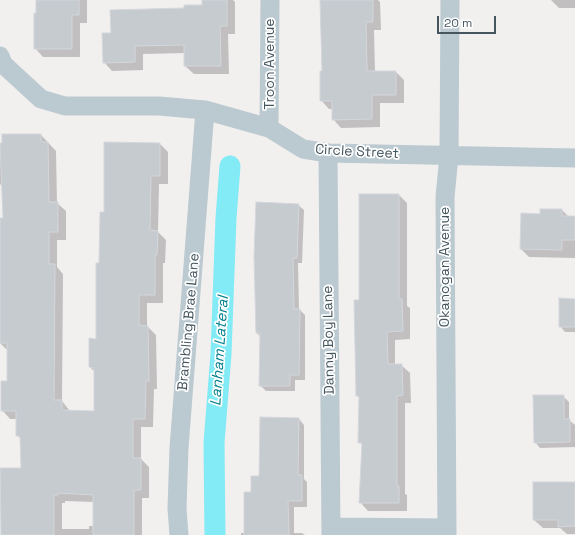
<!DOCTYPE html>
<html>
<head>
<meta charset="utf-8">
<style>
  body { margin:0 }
  #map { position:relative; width:575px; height:535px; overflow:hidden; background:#f2efef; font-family:"Space Grotesk",sans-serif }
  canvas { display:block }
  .scale { position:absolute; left:437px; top:16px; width:59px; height:18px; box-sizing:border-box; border:2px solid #45565f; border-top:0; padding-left:5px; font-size:12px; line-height:14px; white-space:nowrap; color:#45565f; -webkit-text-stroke:3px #fff; paint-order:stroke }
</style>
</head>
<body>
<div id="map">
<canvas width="575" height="535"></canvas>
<div class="scale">20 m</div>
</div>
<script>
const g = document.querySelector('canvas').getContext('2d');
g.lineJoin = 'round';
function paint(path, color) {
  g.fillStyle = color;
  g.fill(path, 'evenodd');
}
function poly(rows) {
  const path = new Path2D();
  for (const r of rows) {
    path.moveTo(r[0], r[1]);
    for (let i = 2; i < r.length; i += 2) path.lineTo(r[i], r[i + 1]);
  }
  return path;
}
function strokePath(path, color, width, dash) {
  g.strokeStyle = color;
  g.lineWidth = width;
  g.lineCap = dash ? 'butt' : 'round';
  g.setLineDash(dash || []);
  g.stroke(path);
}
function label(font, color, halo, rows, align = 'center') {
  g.font = font + ' "Space Grotesk",sans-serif';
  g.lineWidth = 3.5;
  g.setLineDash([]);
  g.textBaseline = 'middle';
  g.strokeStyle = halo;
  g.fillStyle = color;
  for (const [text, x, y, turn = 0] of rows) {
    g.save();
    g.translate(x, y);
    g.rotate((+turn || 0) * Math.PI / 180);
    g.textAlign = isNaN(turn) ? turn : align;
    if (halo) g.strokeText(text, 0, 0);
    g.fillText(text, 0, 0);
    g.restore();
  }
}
paint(poly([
  [38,0,87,0,87,23,80,23,80,57,43,57,35,48],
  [203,0,233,0,235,2,235,34,228,34,229,74,194,74,185,66,185,53,143,54,143,70,112,71,104,62,112,34,185,9,203,6],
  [321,0,378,0,380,2,381,30,374,30,375,72,396,72,404,80,404,103,380,103,380,127,341,128,333,119,333,109,329,109,321,100,323,72],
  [551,0,575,0,575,8,559,8],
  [41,135,56,151,57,203,66,211,66,240,57,240,57,267,63,274,62,401,70,411,95,412,95,372,90,367,97,340,100,264,105,213,105,143,160,144,168,152,168,184,159,184,158,232,166,240,165,263,163,263,163,303,147,303,147,326,156,335,157,389,154,389,153,427,141,427,141,459,149,467,149,498,142,498,142,535,143,535,2,535,22,469,21,439,17,435,17,419,10,419,2,410,8,382,8,351,0,343,4,188,0,184,0,144],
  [65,501,94,502,94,526,89,526,89,529,62,529,62,503,65,503],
  [399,195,407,203,407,306,410,308,410,339,395,340,395,365,401,365,410,373,411,403,405,403,405,494,407,495,407,511,368,511,360,502,363,445,359,442,360,398,357,396,360,301],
  [298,205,304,210,302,263,298,263,299,309,305,315,305,380,295,380,295,391,266,391,260,385,261,337,257,333],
  [562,210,569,217,575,217,575,258,529,257,521,249,541,215],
  [575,300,575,332,565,332,560,326],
  [563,396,569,402,569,420,575,425,575,447,540,448,535,442],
  [299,419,304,425,304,479,307,482,307,507,294,507,294,533,302,533,305,535,241,535,241,533,245,533,252,493,260,477],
  [575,483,575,534,567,534,560,528,543,528,534,520]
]), '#0003');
strokePath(poly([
  [215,535,214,443,221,354,226,218,230,166]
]), '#82ebf5', 21);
const building = poly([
  [36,0,79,0,79,15,72,15,72,49,34,49,34,13,36,13,36,0],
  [202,0,227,0,227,26,220,26,221,66,184,66,184,45,135,46,135,62,103,63,102,33,111,33,110,10,184,8,184,5,202,5,202,0],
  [320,0,373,0,373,22,366,22,367,71,396,71,396,95,372,95,372,119,332,120,332,101,320,101,320,71,322,71,320,0],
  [2,134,41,134,41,142,48,142,49,202,58,202,58,232,49,232,49,264,55,264,54,400,62,400,62,410,94,411,94,368,89,367,89,338,96,339,96,263,99,263,100,212,104,212,104,142,160,143,160,176,151,176,150,230,158,231,157,255,155,255,155,295,139,295,139,325,148,326,149,381,146,381,145,419,133,419,133,458,141,458,141,490,134,490,134,535,93,535,93,495,58,493,58,495,54,495,54,535,1,535,0,468,21,468,20,436,16,436,16,411,1,411,1,381,7,381,7,343,0,343,0,218,3,218,0,143,2,143,2,134],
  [359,194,399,194,399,299,402,299,403,331,387,332,388,364,402,364,403,395,397,396,397,486,399,486,399,503,359,503,362,443,358,443,359,396,356,396,354,300,359,300,359,194],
  [256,202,299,204,297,258,293,258,294,309,300,309,299,375,290,375,290,386,259,386,260,333,256,333,254,257,256,202],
  [540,209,562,209,562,216,575,216,575,240,562,240,562,250,520,249,521,213,540,214,540,209],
  [559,298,575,299,575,327,559,327,559,298],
  [533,395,564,395,564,419,570,419,570,442,534,443,533,395],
  [260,417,299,418,298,475,302,475,302,501,288,501,289,535,244,535,244,492,251,492,251,476,259,476,260,417],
  [533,482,575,482,575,526,558,527,558,520,533,520,533,482]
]);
paint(building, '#c6cbd0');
strokePath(building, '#d3d6db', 1);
strokePath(poly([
  [0,56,3,64,41,99,65,106,159,106,205,110,269,128,303,149,328,153,575,158],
  [269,128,270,0],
  [328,153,331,535],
  [331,527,447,528],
  [179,535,177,508,179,448,205,110],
  [447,535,445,197,449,156,450,0]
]), '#bbc9d0', 19);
label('14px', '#45565f', '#fff', [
  ["Troon Avenue",270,64,-90],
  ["Circle Street",357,152,3],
  ["Okanogan Avenue",445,267,-90],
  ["Brambling Brae Lane",189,322,-85],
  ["Danny Boy Lane",329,340,-91]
]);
label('italic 15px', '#04818e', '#fff', [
  ["Lanham Lateral",220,351,-86]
]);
</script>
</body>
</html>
